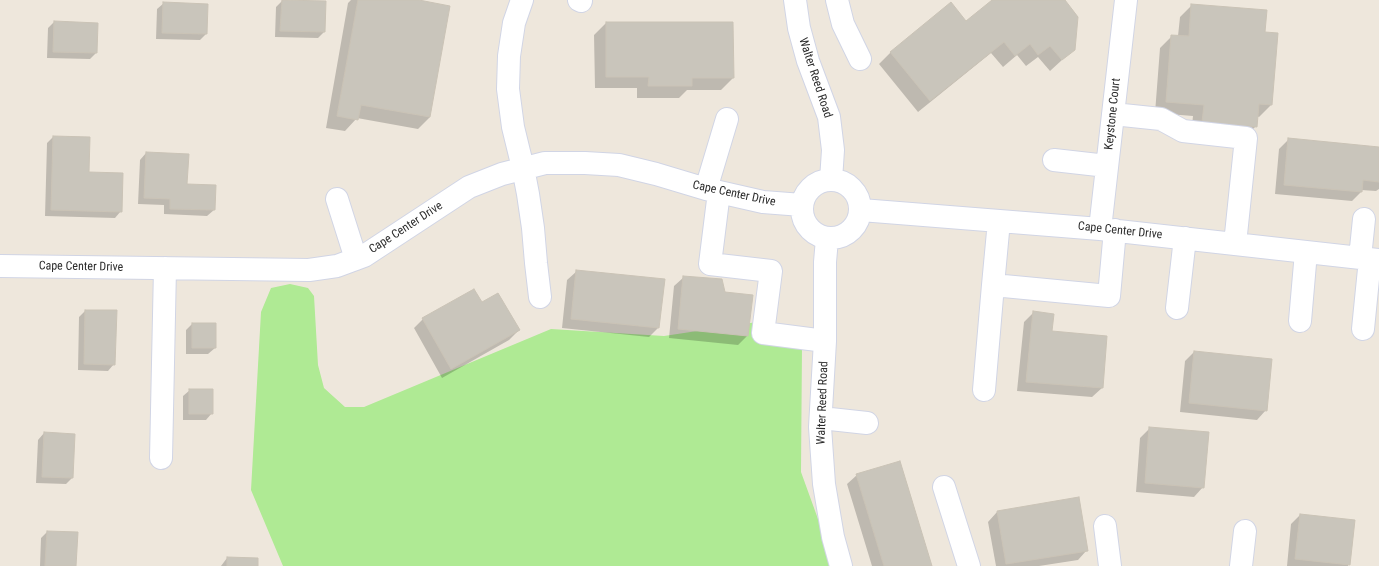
<!DOCTYPE html>
<html>
<head>
<meta charset="utf-8">
<style>
  body { margin:0 }
  canvas { display:block; background:#eee7dc }
</style>
</head>
<body>
<canvas width="1379" height="566"></canvas>
<script>
const g = document.querySelector('canvas').getContext('2d');
g.lineJoin = 'round';
function paint(path, color) {
  g.fillStyle = color;
  g.fill(path, 'evenodd');
}
function poly(rows) {
  const path = new Path2D();
  for (const r of rows) {
    if (r.length === 3) {
      path.moveTo(r[0] + r[2], r[1]);
      path.arc(r[0], r[1], r[2], 0, 2 * Math.PI);
      continue;
    }
    path.moveTo(r[0], r[1]);
    for (let i = 2; i < r.length; i += 2) path.lineTo(r[i], r[i + 1]);
  }
  return path;
}
function strokePath(path, color, width, dash) {
  g.strokeStyle = color;
  g.lineWidth = width;
  g.lineCap = dash ? 'butt' : 'round';
  g.setLineDash(dash || []);
  g.stroke(path);
}
function label(font, color, halo, rows, align = 'center') {
  g.font = font + ' "Roboto Condensed",sans-serif';
  g.lineWidth = 4;
  g.setLineDash([]);
  g.textBaseline = 'middle';
  g.strokeStyle = halo;
  g.fillStyle = color;
  for (const [text, x, y, turn = 0] of rows) {
    g.save();
    g.translate(x, y);
    g.rotate((+turn || 0) * Math.PI / 180);
    g.textAlign = isNaN(turn) ? turn : align;
    if (halo) g.strokeText(text, 0, 0);
    g.fillText(text, 0, 0);
    g.restore();
  }
}
paint(poly([
  [290,284,308,288,314,296,318,365,324,388,345,407,364,407,551,329,664,336,757,322,802,346,801,472,835,566,283,566,251,490,261,312,271,288]
]), '#afea94');
paint(poly([
  [351,0,413,0,430,117,418,129,357,118,345,131,326,128,348,3],
  [994,0,1064,0,1074,49,1050,71,1038,57,1026,66,1017,55,1003,67,991,53,918,112,879,64,891,52,966,22],
  [282,1,324,32,318,38,275,37,276,7],
  [164,3,206,34,200,40,156,39,157,9],
  [1192,5,1271,105,1259,117,1257,116,1256,126,1244,138,1191,134,1193,116,1155,113,1160,48,1172,36,1178,36,1180,17],
  [54,22,96,53,90,59,47,58,48,28],
  [606,23,733,78,721,90,687,90,679,98,637,98,637,88,595,88,594,35],
  [53,137,88,173,121,211,115,218,45,216,47,143],
  [1289,139,1379,148,1379,189,1376,191,1361,190,1361,192,1352,201,1275,194,1279,149],
  [146,153,186,185,214,210,207,216,164,214,164,205,138,204,140,160],
  [577,271,658,328,649,337,562,328,567,280],
  [684,277,724,293,747,336,738,345,669,338,674,286],
  [481,303,519,330,509,340,442,378,414,328,423,319],
  [85,311,114,364,108,371,78,370,79,317],
  [1033,313,1051,332,1106,336,1102,388,1092,397,1017,391,1024,322],
  [192,324,215,348,208,354,186,354,186,330],
  [1194,352,1266,410,1257,420,1180,412,1185,361],
  [190,390,212,413,206,420,183,420,183,396],
  [1150,428,1203,487,1194,497,1136,492,1140,438],
  [44,433,72,478,66,484,36,483,38,440],
  [857,475,931,566,872,566,847,484],
  [997,512,1087,550,1078,560,1039,566,996,566,988,522],
  [1300,515,1354,521,1348,566,1287,566,1291,524],
  [47,532,75,566,40,566,41,538],
  [227,558,257,566,221,566]
]), '#0003');
const building = poly([
  [282,0,326,1,325,32,280,31,282,0],
  [358,0,419,0,450,6,430,117,361,105,358,120,337,116,358,0],
  [992,0,1065,0,1078,17,1075,50,1062,60,1050,46,1038,55,1030,44,1015,56,1004,42,930,101,890,52,951,2,966,21,992,0],
  [163,2,208,4,207,34,162,33,163,2],
  [1191,4,1267,10,1265,32,1278,33,1272,105,1259,104,1257,127,1202,122,1204,105,1166,102,1171,35,1189,36,1191,4],
  [54,21,98,23,97,53,53,52,54,21],
  [606,22,733,22,734,78,692,78,692,86,648,86,649,77,606,77,606,22],
  [53,136,90,137,89,172,123,173,122,212,51,210,53,136],
  [1288,138,1379,147,1379,182,1363,180,1362,192,1284,185,1288,138],
  [146,152,189,154,187,184,216,185,215,210,170,209,170,199,144,198,146,152],
  [576,270,665,279,659,328,571,319,576,270],
  [683,276,722,279,725,292,753,295,748,336,678,329,683,276],
  [474,289,482,302,498,293,520,330,451,369,422,318,474,289],
  [85,310,117,310,115,365,84,364,85,310],
  [1033,311,1054,314,1052,331,1107,336,1103,388,1026,382,1033,311],
  [192,323,216,323,216,348,192,348,192,323],
  [1194,351,1272,359,1267,411,1189,403,1194,351],
  [189,389,213,389,213,414,189,414,189,389],
  [1149,427,1209,432,1204,488,1145,483,1149,427],
  [44,432,75,434,73,478,42,477,44,432],
  [900,461,932,566,884,566,856,474,900,461],
  [1079,497,1088,551,1006,564,997,511,1079,497],
  [1300,514,1355,520,1350,565,1295,559,1300,514],
  [47,531,78,532,76,566,45,566,47,531],
  [227,557,258,558,258,566,227,566,227,557]
]);
paint(building, '#c9c5bb');
strokePath(building, '#cac3b6', 1);
const minor = poly([
  [522,0,514,23,509,56,508,89,513,127,523,168,528,194,533,228,536,263,540,297],
  [579,0,581,1],
  [795,0,799,28,808,61,829,117,833,150,831,180],
  [837,0,843,24,860,59],
  [1113,114,1161,119,1183,131,1246,138,1235,244],
  [1054,160,1107,166],
  [831,209,29],
  [706,189,727,119],
  [719,192,710,264,771,271,763,333,825,341],
  [337,199,356,259],
  [861,210,1100,229,1379,260],
  [1100,229,1126,0],
  [827,239,825,262,825,341,820,427,824,484,833,537,841,566],
  [1360,258,1364,219],
  [0,266,309,270,337,266,364,256,469,187,502,174,545,163,585,163,619,165,656,174,706,189,763,202,802,205],
  [993,285,999,221],
  [1177,308,1185,238],
  [1300,321,1306,252],
  [1363,329,1370,259],
  [984,390,993,285,1109,296,1115,230],
  [821,418,867,423],
  [161,458,165,268],
  [944,487,969,566],
  [1105,526,1110,566],
  [1241,566,1245,531]
]);
strokePath(minor, '#d1d5e5', 24);
strokePath(minor, '#fff', 22);
label('12px', '#2b2b2b', '#fff', [
  ["Walter Reed Road",815,78,72],
  ["Keystone Court",1113,114,-84],
  ["Cape Center Drive",734,194,12],
  ["Cape Center Drive",406,228,-33],
  ["Cape Center Drive",1120,231,6],
  ["Cape Center Drive",81,267,1],
  ["Walter Reed Road",823,403,-88]
]);
</script>
</body>
</html>
